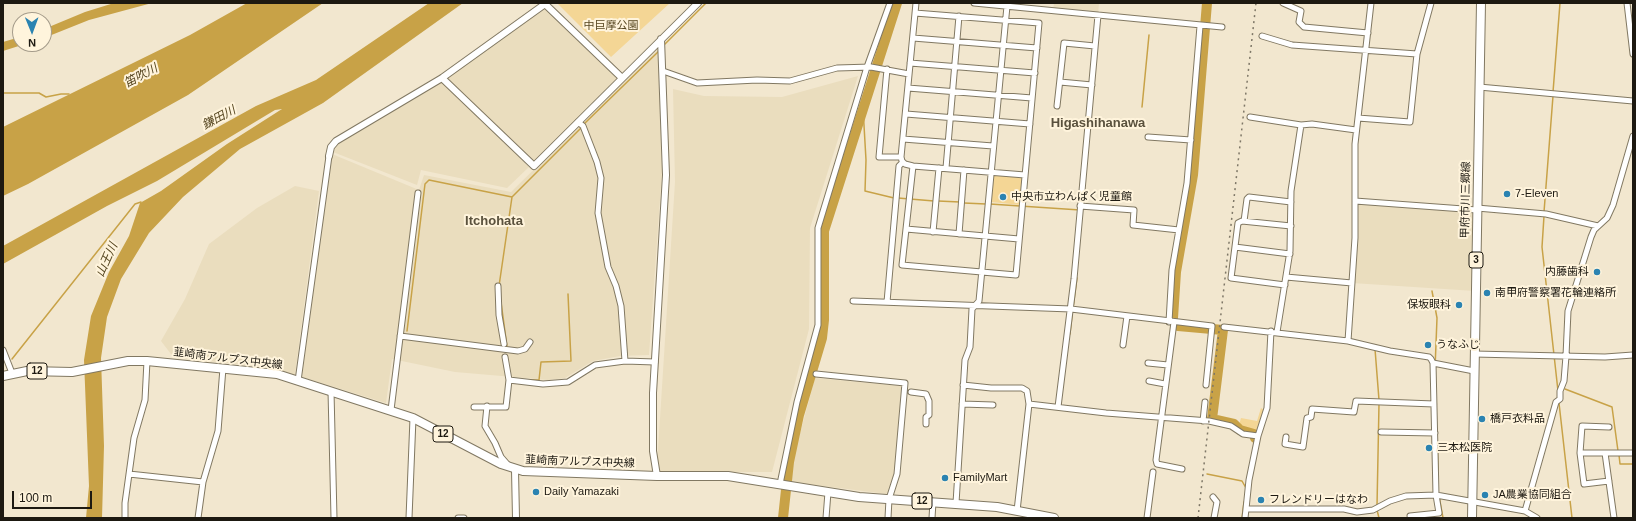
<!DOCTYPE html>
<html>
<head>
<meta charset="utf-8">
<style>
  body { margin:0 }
  #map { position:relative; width:1636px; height:521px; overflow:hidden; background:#f2e7cf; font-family:Arial,sans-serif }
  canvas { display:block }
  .frame { position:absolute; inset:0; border:4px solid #1d1911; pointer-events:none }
  .north { position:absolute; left:12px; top:12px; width:40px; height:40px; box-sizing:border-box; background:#fff4dc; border:1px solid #a59c8b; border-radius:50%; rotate:179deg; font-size:11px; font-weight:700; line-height:16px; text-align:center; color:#1d1911 }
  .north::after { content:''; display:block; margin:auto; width:14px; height:18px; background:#2b83b1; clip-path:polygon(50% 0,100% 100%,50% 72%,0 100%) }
  .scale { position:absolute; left:12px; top:491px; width:80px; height:18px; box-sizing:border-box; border:2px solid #1d1911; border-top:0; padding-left:5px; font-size:12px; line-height:14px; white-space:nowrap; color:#1d1911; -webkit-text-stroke:3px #fff4dc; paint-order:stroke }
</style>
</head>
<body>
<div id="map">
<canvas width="1636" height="521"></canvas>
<div class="frame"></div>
<div class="north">N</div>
<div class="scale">100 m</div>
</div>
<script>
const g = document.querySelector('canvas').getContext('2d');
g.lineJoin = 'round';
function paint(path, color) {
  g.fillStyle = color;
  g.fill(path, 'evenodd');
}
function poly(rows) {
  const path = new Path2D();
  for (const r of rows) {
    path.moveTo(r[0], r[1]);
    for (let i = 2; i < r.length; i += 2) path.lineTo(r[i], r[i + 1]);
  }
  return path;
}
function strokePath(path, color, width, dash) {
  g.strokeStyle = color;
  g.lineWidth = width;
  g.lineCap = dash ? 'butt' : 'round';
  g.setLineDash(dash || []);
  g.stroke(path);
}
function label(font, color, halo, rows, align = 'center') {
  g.font = font + ' Arial,"Noto Sans JP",sans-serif';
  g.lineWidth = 4;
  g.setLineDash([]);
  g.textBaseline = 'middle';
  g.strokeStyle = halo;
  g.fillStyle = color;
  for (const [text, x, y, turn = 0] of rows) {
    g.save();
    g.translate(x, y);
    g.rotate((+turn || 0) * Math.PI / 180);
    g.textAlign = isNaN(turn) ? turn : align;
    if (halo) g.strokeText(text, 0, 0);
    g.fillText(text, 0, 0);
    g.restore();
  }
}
paint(poly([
  [1054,3,1099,3,1098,15,1053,11],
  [546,8,618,77,534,162,447,78],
  [659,46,662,171,649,355,620,356,593,361,565,378,548,380,455,372,392,359,386,403,302,377,332,154,419,190,424,175,511,192],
  [858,76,810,228,809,329,772,472,659,472,657,466,675,182,673,89,704,96,782,97],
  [442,81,529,167,507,188,421,170,417,185,333,152,338,144],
  [295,186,319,191,295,375,269,367,174,358,161,341,185,299,209,244,257,208],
  [1355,201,1477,210,1475,291,1352,283],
  [815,378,902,386,895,472,887,494,791,482,793,459]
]), '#eaddbe');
paint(poly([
  [557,3,670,3,611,57],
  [994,175,1023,177,1021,205,991,202],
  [1261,408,1265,411,1257,431,1239,425,1241,418,1257,421]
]), '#f4d695');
paint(poly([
  [114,3,152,3,89,20,44,38,44,29,85,12],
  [247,3,323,3,188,95,28,184,3,196,3,127,190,35],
  [429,3,463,3,323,103,240,149,183,197,149,233,121,279,107,317,101,358,104,446,102,518,86,518,89,486,84,360,91,316,109,272,129,236,140,203,161,191,227,144,282,109,275,110,157,181,107,206,3,264,3,246,256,106,316,80],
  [20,37,20,44,25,44,3,51,3,42]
]), '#c8a247');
strokePath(poly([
  [664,45,706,3],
  [1553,92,1560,3],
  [3,93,39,93,46,97,61,94,69,94],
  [1142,107,1149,35],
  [863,108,866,160,865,191,894,198],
  [584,124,660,50],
  [898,198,934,201],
  [938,201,960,202],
  [964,203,986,204],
  [990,204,1080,210],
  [1544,212,1553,96],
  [1544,216,1542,247,1558,391],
  [499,286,512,197,582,127],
  [1432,291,1437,318,1435,369],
  [501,302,507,347],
  [1073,308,1077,278],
  [407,331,425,184,429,180,512,197],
  [1070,334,1072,316],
  [1375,349,1379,400],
  [12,359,135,204,141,202],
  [529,380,539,380,541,362,571,361,568,294],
  [1565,389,1612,407,1618,451],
  [1559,403,1572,518],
  [1437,432,1438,470],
  [1619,455,1620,464,1633,464],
  [1207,474,1242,481,1246,488],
  [1439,496,1443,518],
  [1377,506,1379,404],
  [1377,510,1379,518],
  [1242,518,1244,502]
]), '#c8a247', 1.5);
strokePath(poly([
  [1173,318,1176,272,1193,175,1207,3],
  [1178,326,1223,330,1212,419,1234,424,1240,430,1254,434,1255,438],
  [783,518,789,462,799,415,822,338,824,320,824,231,897,3]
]), '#c8a247', 10);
const minor = poly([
  [916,3,901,157,902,161,905,164,913,166,1025,175],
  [974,3,1222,27],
  [1283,3,1301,11,1299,22,1304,27,1368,33],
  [1627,3,1633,54],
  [1262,36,1292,45,1417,54],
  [913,38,1037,48],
  [910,63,1035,73],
  [887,69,879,157,901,157],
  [663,71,697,83,757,80,790,81,837,68,871,67,909,74],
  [1060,82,1092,85],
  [1479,87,1633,101],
  [908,88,1032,98],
  [1057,106,1064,43,1095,46],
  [906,114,1030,124],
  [1250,117,1301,125,1312,124,1356,130],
  [1358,118,1410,122,1417,54,1431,3],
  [578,122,583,126,597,162,601,178,598,213,608,267,616,286,621,306,625,361,655,362],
  [1148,137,1191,140],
  [903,139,993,146],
  [913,166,902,265,1016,275,1039,23,915,13],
  [946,168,959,16],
  [1355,201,1477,210],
  [1080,206,1134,210,1133,225,1179,230],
  [1477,208,1546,214,1598,226],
  [1244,221,1247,199,1249,197,1291,202],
  [906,229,1019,239],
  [933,232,939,168],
  [959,234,964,170],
  [1235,247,1290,254],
  [1286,277,1352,283],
  [1285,285,1231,278,1238,223,1242,221,1291,226],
  [498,286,499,315,504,344],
  [853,301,1071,309,1212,326,1206,385],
  [887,302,899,166,903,162],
  [1169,322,1172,270,1187,183,1200,26],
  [1174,322,1156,460,1157,464,1182,469],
  [1224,327,1348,341,1390,351,1429,357,1431,359,1433,363,1436,495,1439,513,1410,516],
  [1277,332,1290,251,1291,191,1301,125],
  [400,336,518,351,525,349,530,342],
  [1348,341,1355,238,1355,144,1371,3],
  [1123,345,1127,316],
  [3,350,12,373],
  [1474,354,1605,357,1633,355],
  [505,357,509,380,543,384,568,382,595,365,625,361],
  [1148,363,1168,365],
  [1433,363,1474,371],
  [816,374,905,383,897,474,889,499,888,518],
  [298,381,329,156],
  [1149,381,1165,384],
  [963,385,991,388,1022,388,1027,391,1029,404,1017,511],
  [331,391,334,518],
  [911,392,926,394,929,401,929,415,926,417,926,424],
  [962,404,993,405],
  [1029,404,1106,413,1209,421,1231,426,1243,434,1258,436,1267,408,1271,331],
  [487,406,485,426,495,443,501,457,508,465],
  [474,407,506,407,509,380],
  [1058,407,1074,279,1098,15],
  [391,410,418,193],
  [1203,421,1205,402],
  [1381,432,1435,433],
  [1258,436,1249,480,1246,509,1344,509,1357,512,1373,510,1390,501,1406,496,1436,495,1525,511],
  [1286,437,1285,444,1303,447,1307,418,1311,417,1312,409,1354,412,1356,401,1434,404],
  [1580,453,1633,453],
  [1605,453,1614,518],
  [129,474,203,482],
  [1609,481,1584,484,1580,453,1582,426,1609,427],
  [780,484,797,402,818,325,818,228,867,67,890,3],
  [1213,497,1217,502,1214,518],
  [956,503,965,360,970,347,972,309,979,301,1007,6],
  [125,518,125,503,134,438,145,400,147,361],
  [198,518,203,482,218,431,223,368],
  [409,518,413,418],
  [458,518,464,518],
  [826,518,828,492],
  [932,518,933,502],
  [1147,518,1153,472],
  [1245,518,1246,509],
  [1537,518,1525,511,1556,402,1560,399,1560,391,1564,381,1566,356,1568,311,1591,237,1594,230,1607,218,1613,205,1633,136]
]);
const tertiary = poly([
  [442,78,534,166,698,3],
  [329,156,331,147,336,141,442,78,545,4,622,78],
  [515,470,516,518],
  [657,476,653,451,653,393,666,175,661,39]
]);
const primary = poly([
  [3,376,27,371,72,372,128,361,147,361,277,374,413,418,501,464,523,471,657,476,728,476,859,497,997,507,1054,518],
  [1472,518,1481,3]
]);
strokePath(minor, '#817862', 7);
strokePath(tertiary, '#817862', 8);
strokePath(primary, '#817862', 10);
strokePath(minor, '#fff', 5);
strokePath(tertiary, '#fff', 6);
strokePath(primary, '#fff', 8);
strokePath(poly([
  [1198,518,1256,3]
]), '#7e7767', 1.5, [2, 4]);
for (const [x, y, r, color] of [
  [1507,194,4,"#2b83b1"],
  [1003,197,4,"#2b83b1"],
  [1597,272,4,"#2b83b1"],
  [1487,293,4,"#2b83b1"],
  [1459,305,4,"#2b83b1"],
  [1428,345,4,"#2b83b1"],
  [1482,419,4,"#2b83b1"],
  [1429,448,4,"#2b83b1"],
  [945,478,4,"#2b83b1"],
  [536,492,4,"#2b83b1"],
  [1485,495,4,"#2b83b1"],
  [1261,500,4,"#2b83b1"]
]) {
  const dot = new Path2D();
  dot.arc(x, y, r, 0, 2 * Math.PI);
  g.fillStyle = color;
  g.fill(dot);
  strokePath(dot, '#fff4dc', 1.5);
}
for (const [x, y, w] of [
  [1476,260,14],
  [37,371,20],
  [443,434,20],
  [922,501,20]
]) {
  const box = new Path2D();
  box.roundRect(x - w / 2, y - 8, w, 16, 3);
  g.fillStyle = '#fff4dc';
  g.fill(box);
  strokePath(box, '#1d1911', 1);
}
label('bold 10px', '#1d1911', null, [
  ["3",1476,260],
  ["12",37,371],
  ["12",443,434],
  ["12",922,501]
]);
label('11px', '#574620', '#fff4dc', [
  ["中巨摩公園",611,26]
]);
label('11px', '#1d1911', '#fff4dc', [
  ["7-Eleven",1515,194],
  ["中央市立わんぱく児童館",1011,197],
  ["内藤歯科",1589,272,"right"],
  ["南甲府警察署花輪連絡所",1495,293],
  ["保坂眼科",1451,305,"right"],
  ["うなふじ",1436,345],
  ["橋戸衣料品",1490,419],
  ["三本松医院",1437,448],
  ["FamilyMart",953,478],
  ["Daily Yamazaki",544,492],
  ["JA農業協同組合",1493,495],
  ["フレンドリーはなわ",1269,500]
], 'left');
label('11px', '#1d1911', '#fff4dc', [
  ["甲府市川三郷線",1466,200,-89],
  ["韮崎南アルプス中央線",228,359,7],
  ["韮崎南アルプス中央線",580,462,2]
]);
label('italic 12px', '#55451f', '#fff4dc', [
  ["笛吹川",141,76,-28],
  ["鎌田川",219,118,-28],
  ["山王川",107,260,-66]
]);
label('bold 13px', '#5a513d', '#fff4dc', [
  ["Higashihanawa",1098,123],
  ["Itchohata",494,221]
]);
</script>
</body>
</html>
